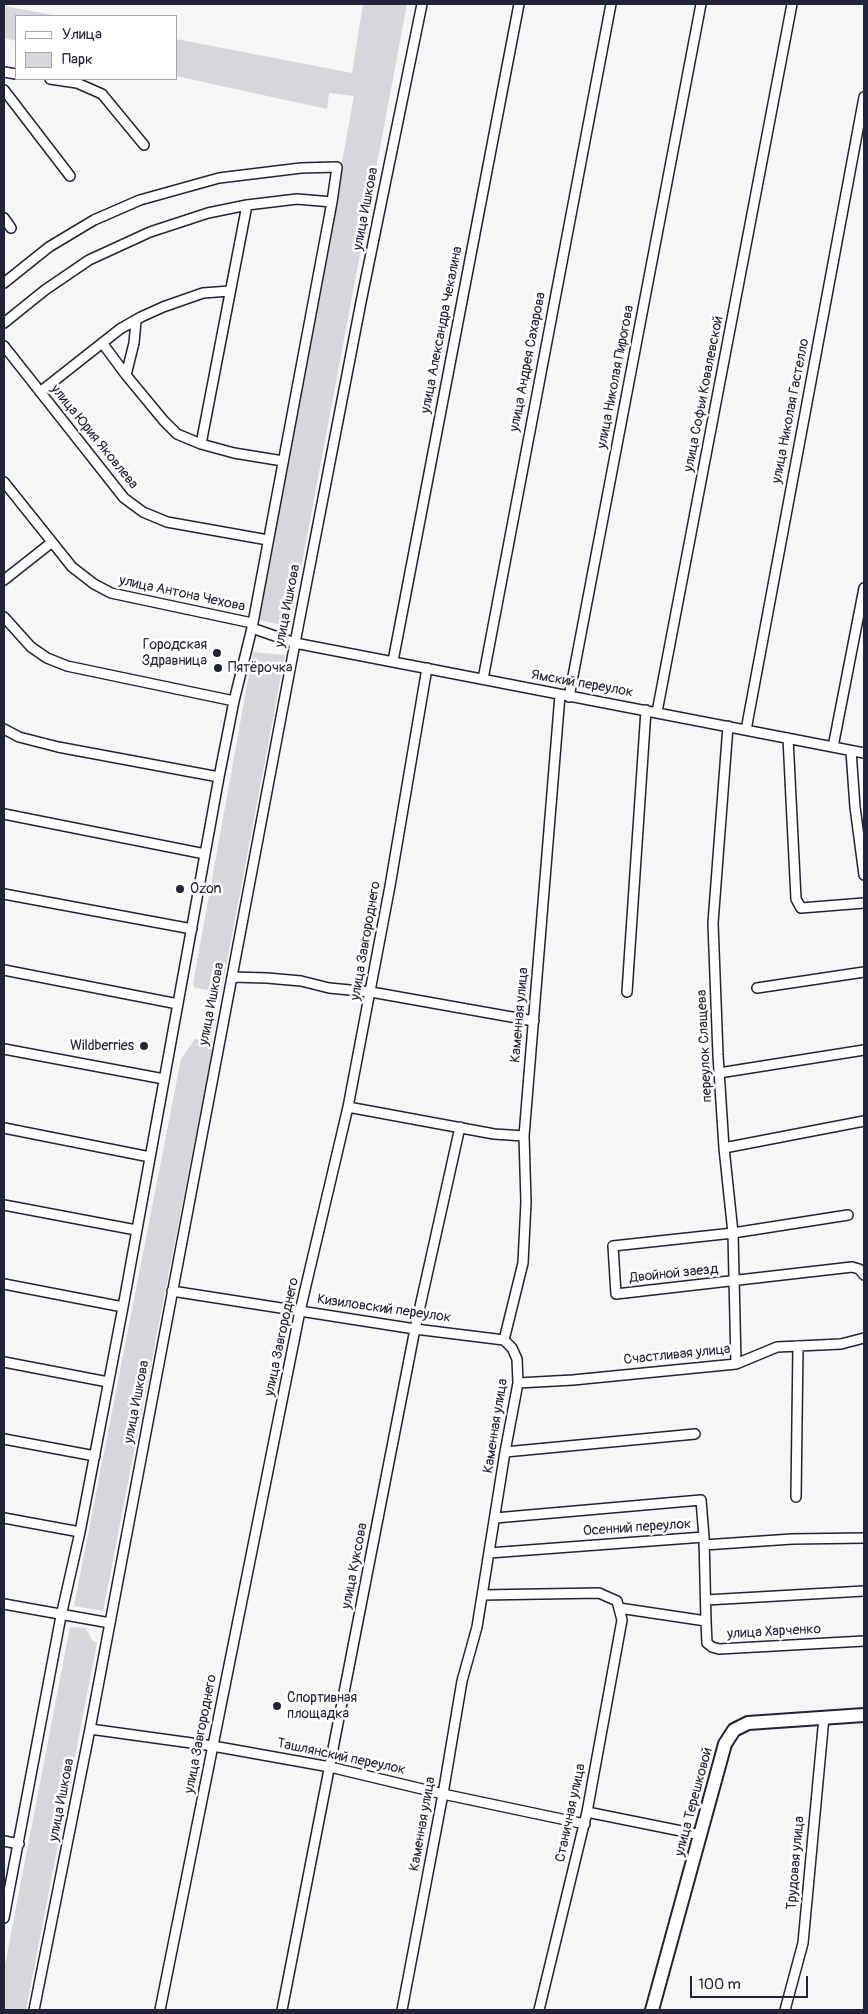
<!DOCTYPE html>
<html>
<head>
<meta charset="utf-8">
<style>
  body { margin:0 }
  #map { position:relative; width:868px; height:2014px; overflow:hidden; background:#f6f6f7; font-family:Pangolin,sans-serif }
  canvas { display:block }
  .frame { position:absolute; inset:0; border:5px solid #22223b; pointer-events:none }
  .legend { position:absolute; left:15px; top:15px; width:162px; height:65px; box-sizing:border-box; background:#fff; border:1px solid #a7a7b1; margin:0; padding:6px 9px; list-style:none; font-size:15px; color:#22223b }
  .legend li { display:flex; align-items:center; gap:10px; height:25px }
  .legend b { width:25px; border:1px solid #a7a7b1 }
  .scale { position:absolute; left:690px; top:1976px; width:118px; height:22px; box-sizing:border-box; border:2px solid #22223b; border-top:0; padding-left:6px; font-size:15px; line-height:18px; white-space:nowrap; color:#22223b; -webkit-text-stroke:4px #fff; paint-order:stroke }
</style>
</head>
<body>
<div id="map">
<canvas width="868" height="2014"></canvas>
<div class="frame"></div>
<ul class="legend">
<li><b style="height:6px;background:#fff"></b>Улица</li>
<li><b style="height:14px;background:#d7d7db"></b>Парк</li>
</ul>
<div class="scale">100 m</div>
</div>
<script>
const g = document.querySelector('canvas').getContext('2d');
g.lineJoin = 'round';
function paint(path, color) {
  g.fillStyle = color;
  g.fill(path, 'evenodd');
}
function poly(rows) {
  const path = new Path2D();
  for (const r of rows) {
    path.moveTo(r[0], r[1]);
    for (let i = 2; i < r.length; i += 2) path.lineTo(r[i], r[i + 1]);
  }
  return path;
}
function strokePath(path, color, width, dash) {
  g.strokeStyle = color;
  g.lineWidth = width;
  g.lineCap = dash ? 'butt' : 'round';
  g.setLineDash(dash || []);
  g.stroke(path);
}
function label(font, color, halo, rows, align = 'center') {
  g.font = font + ' Pangolin,sans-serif';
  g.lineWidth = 5;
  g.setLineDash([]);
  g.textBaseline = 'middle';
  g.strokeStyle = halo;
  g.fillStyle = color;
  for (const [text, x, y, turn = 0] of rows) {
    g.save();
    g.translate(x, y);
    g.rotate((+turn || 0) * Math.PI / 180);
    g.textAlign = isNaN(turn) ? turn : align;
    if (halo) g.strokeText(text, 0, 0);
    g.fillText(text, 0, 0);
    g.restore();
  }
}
paint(poly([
  [363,4,407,4,290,627,259,620,354,96,329,93,327,109,176,76,176,39,352,73],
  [4,6,58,16,16,16,16,41,4,38],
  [253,652,285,655,223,983,216,991,195,988,193,984],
  [195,1039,214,1041,103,1611,74,1606,181,1059],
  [70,1627,86,1628,92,1640,97,1643,26,2010,4,2010,4,1970]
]), '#d7d7db');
const street = poly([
  [4,72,16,74],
  [50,79,77,83,102,94,144,145],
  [4,90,70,176],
  [4,218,11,228],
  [4,283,49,247,94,220,140,200,219,178,301,168,337,167,332,202,252,628,234,701,219,777,123,1307,80,1532,61,1616,4,1918],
  [4,323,45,290,89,260,150,232,208,213,247,205,297,199,332,202],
  [103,344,126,375,164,421,177,434,201,444,234,453,283,461],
  [4,346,124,498,143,512,167,522,268,540],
  [126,375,134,343,136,321],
  [40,392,120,329,141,317,163,307,203,293,230,291],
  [201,444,247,205],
  [4,482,72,567,94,584,111,593,252,623],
  [4,580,51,543],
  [4,617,31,647,47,658,67,666,234,701],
  [252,628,295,643,864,753],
  [393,661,519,4],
  [483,679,611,4],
  [569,697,701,4],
  [657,712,792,4],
  [728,726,713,923,718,1055,724,1148,733,1233,736,1364],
  [4,729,19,737,58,747,219,777],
  [746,730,864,97],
  [788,738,796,899,801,908,864,903],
  [833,747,864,588],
  [851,751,855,807,864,875],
  [4,814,205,854],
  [4,894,192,929],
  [4,970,178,1004],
  [232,977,267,978,301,981,329,988,371,992,534,1021],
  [757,988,864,972],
  [627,992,646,710],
  [4,1049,164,1079],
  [719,1073,864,1050],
  [348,1107,494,1134,524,1136],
  [4,1128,150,1157],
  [724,1148,864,1121],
  [4,1205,136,1230],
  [848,1215,733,1233,613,1246,616,1294,852,1267,859,1269,864,1275],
  [4,1284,123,1307],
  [172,1291,415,1329,504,1340],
  [4,1362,108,1382],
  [518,1383,573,1380,736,1364,777,1347,841,1344,864,1338],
  [4,1439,95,1456],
  [505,1452,695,1434],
  [796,1497,798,1346],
  [4,1518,80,1532],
  [495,1518,701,1500,704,1537],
  [704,1545,792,1539,864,1538],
  [489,1553,704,1537,706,1621],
  [482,1595,599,1593,617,1601,622,1620,587,1812,539,2010],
  [706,1600,864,1591],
  [4,1604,110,1623],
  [619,1608,706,1621,707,1643,712,1647,719,1649,864,1641],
  [90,1729,213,1746,330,1767,443,1794,585,1824],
  [587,1812,701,1835],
  [4,1841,19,1844],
  [34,2010,90,1729,295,643,361,302,422,4],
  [160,2010,300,1311,348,1107,390,886,427,668],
  [282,2010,415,1329,460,1127],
  [402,2010,443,1794,462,1681,477,1627,505,1452,518,1383,517,1359,512,1348,504,1340,523,1263,526,1202,524,1136,560,695],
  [785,2010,803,1943,824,1717]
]);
const secondary = poly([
  [652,2010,725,1744,734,1730,748,1723,864,1715]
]);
strokePath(street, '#22223b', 12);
strokePath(secondary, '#22223b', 16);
strokePath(street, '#fff', 9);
strokePath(secondary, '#fff', 12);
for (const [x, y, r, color] of [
  [217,653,5,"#22223b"],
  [218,668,5,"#22223b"],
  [180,889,5,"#22223b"],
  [144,1046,5,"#22223b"],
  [277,1706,5,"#22223b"]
]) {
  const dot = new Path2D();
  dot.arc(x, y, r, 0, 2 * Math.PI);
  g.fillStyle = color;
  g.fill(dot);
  strokePath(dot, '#fff', 2);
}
label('14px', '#22223b', '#fff', [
  ["улица Ишкова",366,209,-79],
  ["улица Александра Чекалина",442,330,-79],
  ["улица Андрея Сахарова",528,362,-79],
  ["улица Николая Пирогова",616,377,-79],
  ["улица Софьи Ковалевской",704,394,-79],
  ["улица Николая Гастелло",791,411,-79],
  ["улица Юрия Яковлева",94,437,51],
  ["улица Антона Чехова",182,594,12],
  ["улица Ишкова",288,606,-79],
  ["Ямский переулок",582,684,10],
  ["улица Завгороднего",366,941,-80],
  ["улица Ишкова",212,1004,-79],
  ["Каменная улица",520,1015,-85],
  ["переулок Слащева",705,1046,-93],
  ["Двойной заезд",674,1274,-6],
  ["Кизиловский переулок",384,1309,8],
  ["улица Завгороднего",282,1337,-78],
  ["Счастливая улица",677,1355,-6],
  ["улица Ишкова",137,1402,-79],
  ["Каменная улица",496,1426,-81],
  ["Осенний переулок",637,1528,-4],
  ["улица Куксова",355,1566,-79],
  ["улица Харченко",774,1632,-3],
  ["улица Завгороднего",201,1734,-79],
  ["Ташлянский переулок",341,1757,12],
  ["улица Ишкова",62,1800,-79],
  ["улица Терешковой",694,1802,-75],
  ["Станичная улица",571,1813,-78],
  ["Каменная улица",423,1824,-80],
  ["Трудовая улица",796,1863,-85]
]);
label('14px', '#22223b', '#fff', [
  ["Городская",207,645,"right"],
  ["Здравница",207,661,"right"],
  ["Пятёрочка",228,668],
  ["Ozon",190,889],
  ["Wildberries",134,1046,"right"],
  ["Спортивная",287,1698],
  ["площадка",287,1714]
], 'left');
</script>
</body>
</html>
